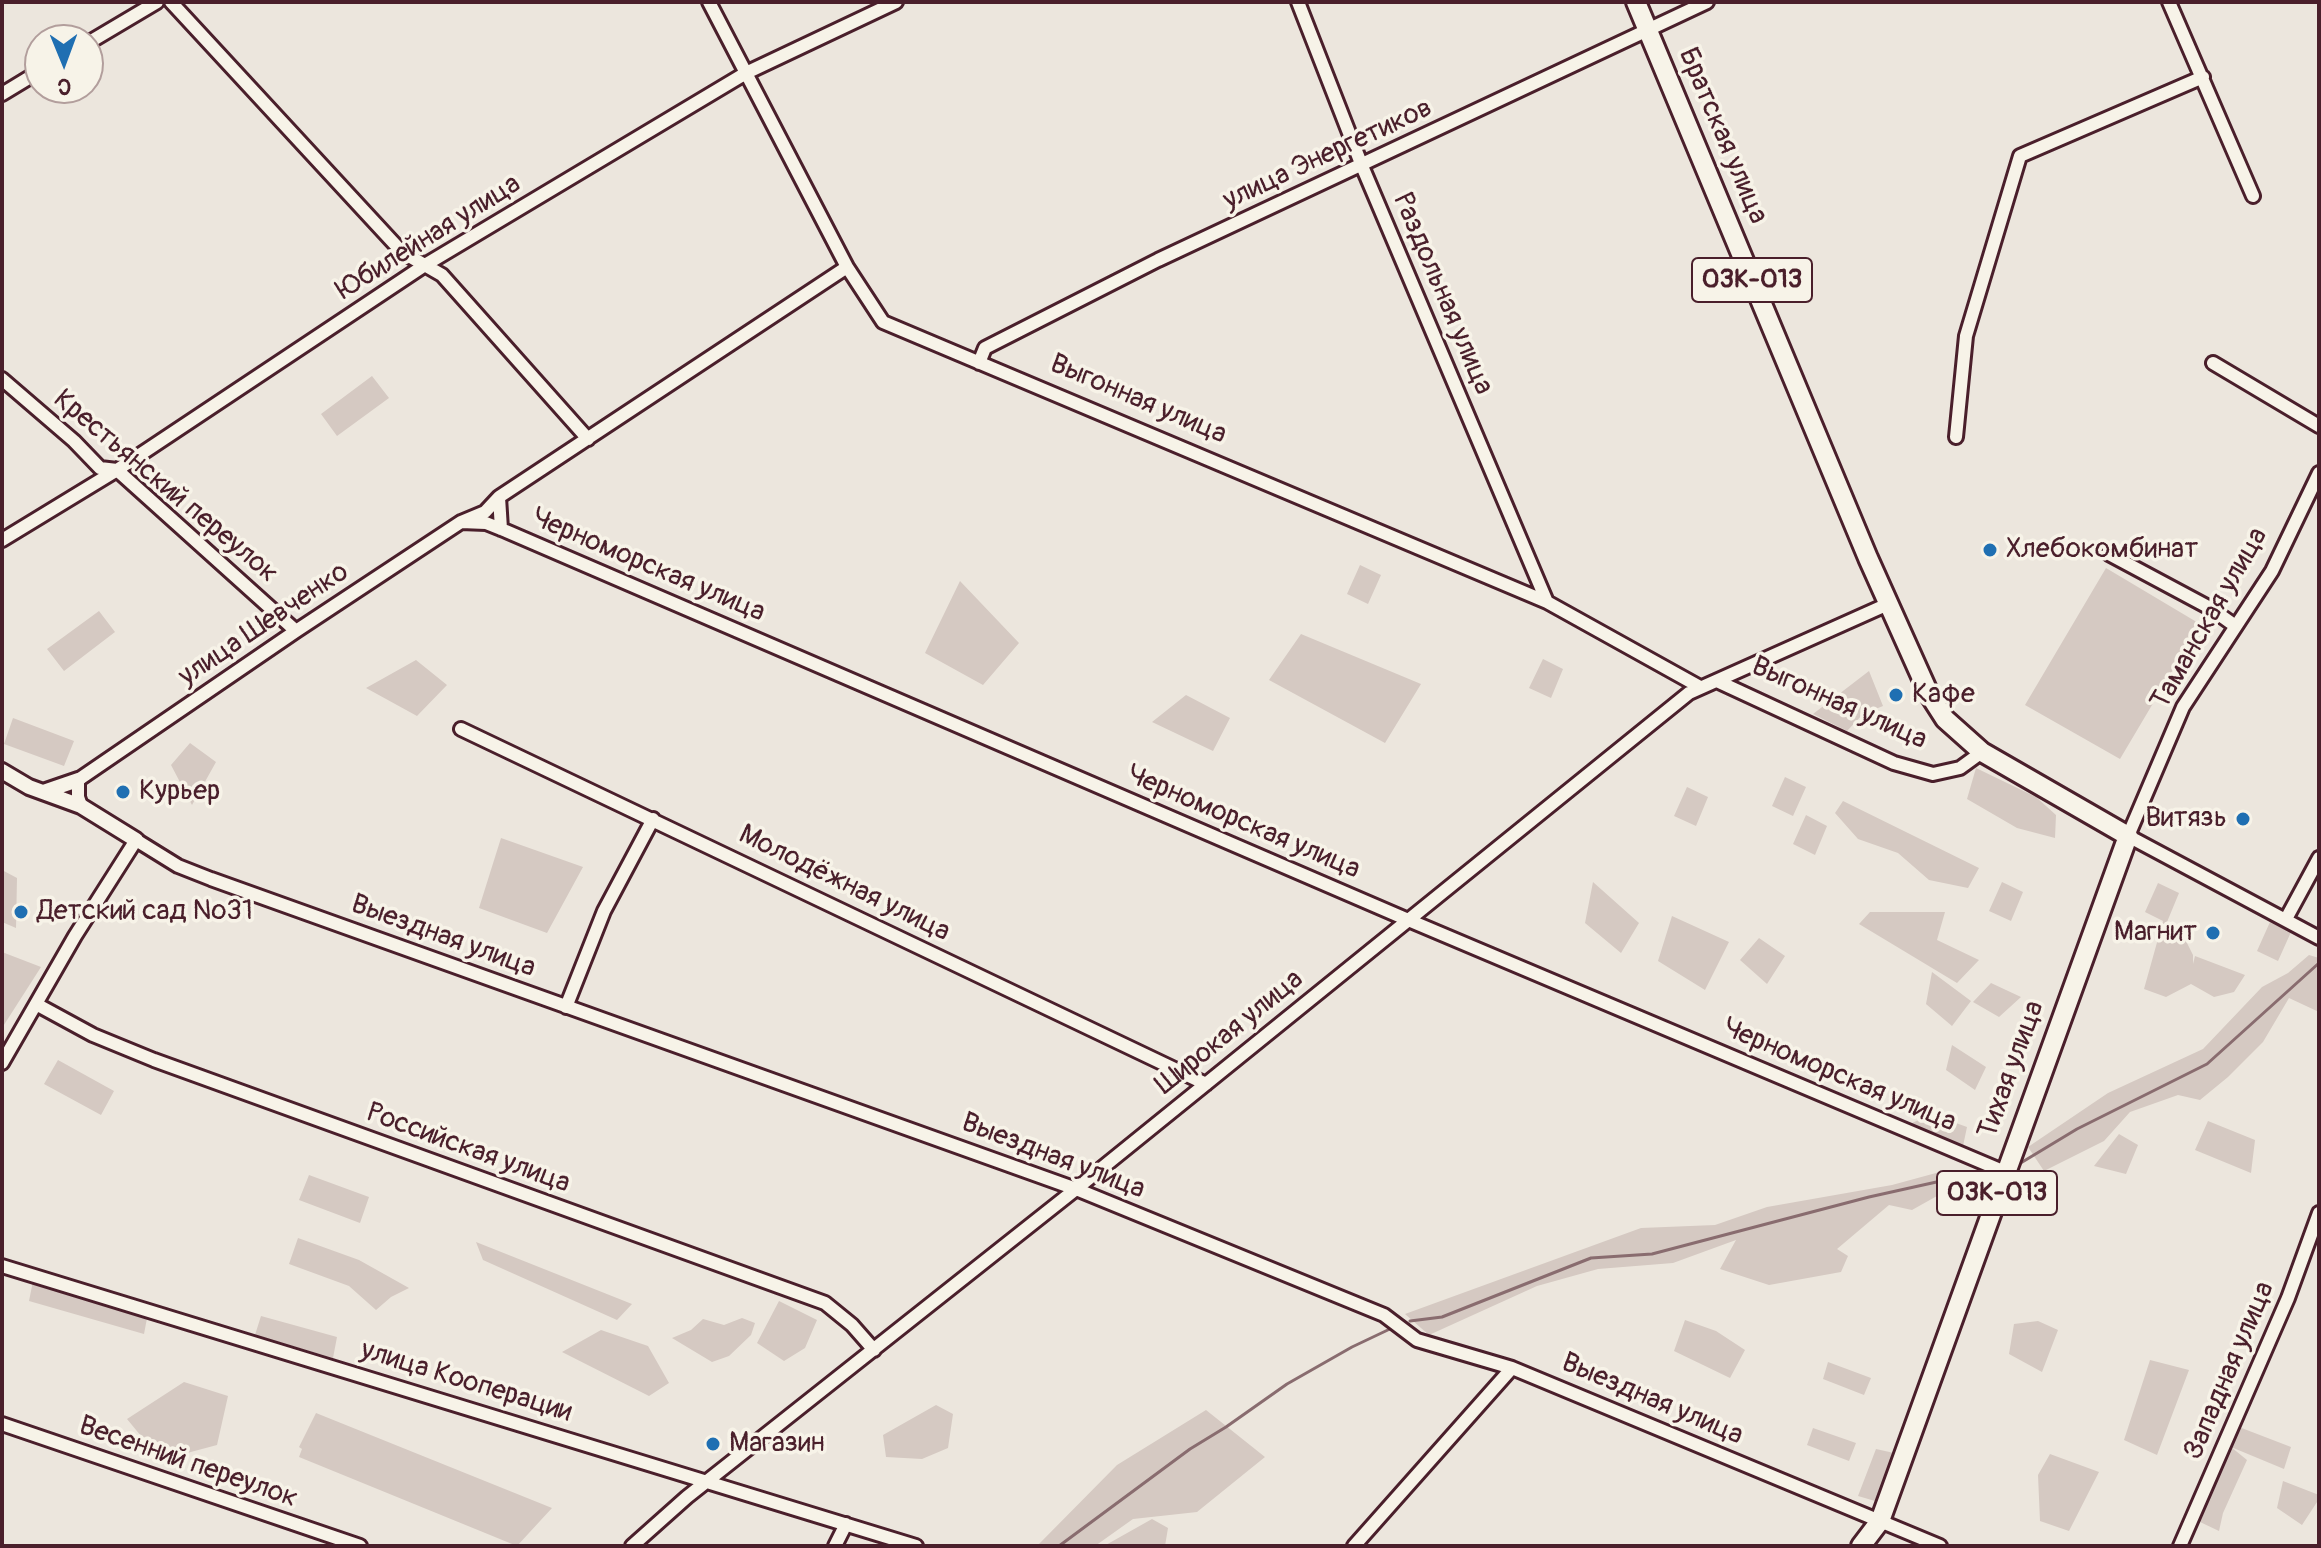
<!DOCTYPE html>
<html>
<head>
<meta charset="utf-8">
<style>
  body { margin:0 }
  #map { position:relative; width:2321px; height:1548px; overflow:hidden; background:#ece6dd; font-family:Pangolin,sans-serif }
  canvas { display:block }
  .frame { position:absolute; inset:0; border:4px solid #4a1f2b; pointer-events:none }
  .north { position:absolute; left:24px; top:24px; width:80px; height:80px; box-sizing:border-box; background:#f7f3e8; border:2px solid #b29e9c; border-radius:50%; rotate:179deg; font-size:22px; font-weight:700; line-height:32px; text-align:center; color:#4a1f2b }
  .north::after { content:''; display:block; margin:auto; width:28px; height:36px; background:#1f6fb2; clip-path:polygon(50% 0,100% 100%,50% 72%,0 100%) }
</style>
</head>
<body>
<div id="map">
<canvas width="2321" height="1548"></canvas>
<div class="frame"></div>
<div class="north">С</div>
</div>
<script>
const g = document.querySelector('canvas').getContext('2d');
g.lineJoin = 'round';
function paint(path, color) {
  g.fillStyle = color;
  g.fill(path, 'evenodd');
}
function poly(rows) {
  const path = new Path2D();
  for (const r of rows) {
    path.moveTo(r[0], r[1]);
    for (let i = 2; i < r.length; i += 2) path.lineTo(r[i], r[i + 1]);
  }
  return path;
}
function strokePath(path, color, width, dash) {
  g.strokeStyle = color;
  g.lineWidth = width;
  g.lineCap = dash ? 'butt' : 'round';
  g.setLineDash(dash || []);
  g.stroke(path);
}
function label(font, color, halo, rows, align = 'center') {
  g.font = font + ' Pangolin,sans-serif';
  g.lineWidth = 7;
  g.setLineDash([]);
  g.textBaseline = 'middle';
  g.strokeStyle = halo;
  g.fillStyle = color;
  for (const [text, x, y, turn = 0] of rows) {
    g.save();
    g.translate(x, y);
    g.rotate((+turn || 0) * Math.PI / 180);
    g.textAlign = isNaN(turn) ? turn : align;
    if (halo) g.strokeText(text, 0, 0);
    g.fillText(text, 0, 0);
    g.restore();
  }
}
paint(poly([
  [372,376,389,398,337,436,321,414],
  [1360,565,1381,575,1368,604,1347,594],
  [2106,568,2200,624,2120,759,2025,705],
  [960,581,1019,643,983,685,925,653],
  [99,611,115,632,64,671,47,649],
  [1301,634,1421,684,1385,743,1269,680],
  [1543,659,1563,669,1551,698,1529,688],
  [416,660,447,685,417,716,366,688],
  [1869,671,1883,706,1863,714,1847,731,1813,714],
  [1186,695,1230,718,1213,751,1152,722],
  [13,718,74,741,64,766,4,744],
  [190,743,216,762,192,805,171,765],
  [1976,768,2036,797,2056,815,2055,838,2017,828,1967,799],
  [1785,777,1806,787,1793,816,1772,806],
  [1687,787,1708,797,1696,826,1674,816],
  [1843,801,1979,868,1968,888,1929,880,1898,853,1858,839,1835,813],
  [1806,815,1827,826,1815,855,1793,844],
  [501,838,583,867,547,933,479,908],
  [2,870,17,878,16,928,2,922],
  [1593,882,1639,923,1621,953,1585,923],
  [2002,882,2023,892,2011,921,1989,911],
  [2158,883,2179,893,2167,922,2181,931,2193,955,2193,964,2195,956,2245,975,2234,992,2214,997,2191,984,2166,997,2144,989,2163,921,2145,912],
  [1870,912,1945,912,1937,940,1979,960,1957,983,1859,924],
  [1672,916,1729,942,1705,990,1658,961],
  [2270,922,2291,932,2278,961,2257,951],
  [1759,938,1785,956,1767,984,1740,960],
  [2,952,41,967,2,1028],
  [2309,955,2319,958,2319,1012,2289,998,2263,1042,2228,1077,2200,1100,2178,1095,2130,1112,2104,1141,2044,1171,2028,1147,2108,1093,2203,1049,2262,987,2288,973],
  [1932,972,1971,1001,1952,1026,1926,1004],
  [1991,983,2021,997,1999,1017,1973,1002],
  [1952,1045,1986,1067,1975,1090,1946,1070],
  [58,1060,114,1091,101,1115,44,1084],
  [1931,1114,1967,1127,1963,1146,1908,1125],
  [2208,1121,2255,1140,2251,1173,2195,1150],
  [2119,1134,2138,1145,2126,1174,2094,1166],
  [1947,1170,1953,1187,1912,1210,1889,1205,1837,1249,1848,1256,1841,1272,1769,1285,1720,1269,1736,1240,1673,1263,1598,1269,1537,1286,1429,1335,1405,1314,1641,1228,1715,1225,1767,1207,1892,1185],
  [309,1175,369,1197,360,1223,299,1200],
  [298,1238,359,1260,409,1288,391,1297,376,1310,349,1286,289,1264],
  [476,1242,632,1304,617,1320,483,1260],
  [33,1281,148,1313,144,1334,29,1301],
  [779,1301,817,1320,805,1348,784,1361,757,1343],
  [261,1316,337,1337,333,1358,255,1335],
  [742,1318,755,1323,751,1335,729,1356,712,1362,672,1338,691,1330,703,1319,724,1325],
  [1685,1320,1716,1331,1745,1350,1730,1378,1674,1351],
  [2038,1321,2058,1330,2042,1372,2009,1354,2014,1324],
  [601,1330,648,1346,669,1383,649,1396,562,1352],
  [2150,1360,2189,1370,2157,1455,2124,1440],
  [1828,1362,1871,1378,1864,1395,1823,1379],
  [184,1382,228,1396,217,1445,187,1453,141,1436,127,1419],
  [936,1405,953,1414,948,1448,922,1459,886,1457,883,1435],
  [1206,1410,1265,1457,1197,1512,1133,1519,1095,1546,1037,1546,1117,1465],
  [316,1413,552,1508,517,1546,299,1457,302,1449,299,1447],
  [2239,1427,2291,1447,2284,1469,2231,1447,2247,1460,2223,1513,2219,1531,2200,1522],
  [1813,1428,1856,1443,1849,1461,1807,1445],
  [1876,1449,1894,1453,1875,1501,1858,1496],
  [2050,1454,2099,1472,2069,1531,2040,1521,2038,1475],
  [2283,1481,2319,1495,2319,1499,2302,1525,2277,1508],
  [1152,1519,1168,1528,1165,1546,1104,1546]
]), '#d5c9c2');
strokePath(poly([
  [2019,1164,2077,1129,2207,1064,2319,963],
  [1410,1321,1442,1317,1591,1258,1652,1254,1869,1197,1977,1173],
  [1059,1546,1190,1449,1226,1427,1287,1384,1352,1347,1392,1328]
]), '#896c6f', 3);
const minor = poly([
  [171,2,402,252,442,275,588,439],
  [709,2,847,267,883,322,1547,602,1700,687],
  [1298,2,1362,166,1547,602],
  [2169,2,2253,196],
  [88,43,157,2],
  [2,94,40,71],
  [979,363,985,348,1158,260,1707,2],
  [2213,363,2319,426],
  [2,379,74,441,100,468,117,470,296,631],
  [1956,437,1966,336,2020,156,2203,77],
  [2319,473,2272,571,2183,707,2128,836,2319,938],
  [461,522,486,523,506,531,1406,919,2005,1172],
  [501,529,499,497,847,267],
  [2,540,117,470,425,265,746,73,896,2],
  [2109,554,2210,608,2234,625],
  [1717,681,1894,763,1933,774,1960,768,1982,752],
  [461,729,1206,1084],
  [81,806,78,797,78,780,296,631,461,522,485,512,499,497],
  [2286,919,2319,858],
  [36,1004,93,1035,154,1060,825,1303,852,1325,874,1350],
  [566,1007,604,911,653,819],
  [2,1063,75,936,136,840,178,866,211,879,1076,1189,1384,1315,1417,1340,1512,1368,1940,1546],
  [2,1266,916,1546],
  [2,1424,360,1546],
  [632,1546,687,1497,1076,1189,1689,693,1888,604],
  [835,1546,846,1524],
  [1354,1546,1512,1368],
  [2180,1546,2288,1298,2319,1213]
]);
const tertiary = poly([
  [2,771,29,787,81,806,136,840],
  [43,792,78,780]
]);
const primary = poly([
  [1636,2,1868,558,1929,694,1945,719,1982,752,2128,836,1880,1521,1861,1546]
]);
strokePath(minor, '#4a1f2b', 18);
strokePath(tertiary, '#4a1f2b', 20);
strokePath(primary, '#4a1f2b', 24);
strokePath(minor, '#f7f3e8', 12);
strokePath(tertiary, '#f7f3e8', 14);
strokePath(primary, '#f7f3e8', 18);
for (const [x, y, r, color] of [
  [1990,550,8,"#1f6fb2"],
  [1896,695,8,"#1f6fb2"],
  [123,792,8,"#1f6fb2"],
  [2243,819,8,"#1f6fb2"],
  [21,912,8,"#1f6fb2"],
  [2213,933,8,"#1f6fb2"],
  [713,1444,8,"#1f6fb2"]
]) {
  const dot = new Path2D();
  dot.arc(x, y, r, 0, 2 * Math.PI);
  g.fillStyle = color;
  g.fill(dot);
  strokePath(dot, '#f7f3e8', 3);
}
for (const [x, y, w] of [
  [1752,280,120],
  [1997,1193,120]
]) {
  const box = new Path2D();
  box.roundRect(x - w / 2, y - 22, w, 44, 6);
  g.fillStyle = '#f7f3e8';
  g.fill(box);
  strokePath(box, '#4a1f2b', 2);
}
label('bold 26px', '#4a1f2b', null, [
  ["03К-013",1752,280],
  ["03К-013",1997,1193]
]);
label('28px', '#4a1f2b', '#f7f3e8', [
  ["Братская улица",1722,136,67],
  ["улица Энергетиков",1328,155,-25],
  ["Юбилейная улица",429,238,-32],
  ["Раздольная улица",1442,294,67],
  ["Выгонная улица",1138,400,23],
  ["Крестьянский переулок",165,487,40],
  ["Черноморская улица",648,566,23],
  ["Таманская улица",2210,619,-60],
  ["улица Шевченко",264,625,-34],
  ["Выгонная улица",1839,704,24],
  ["Черноморская улица",1243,823,23],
  ["Молодёжная улица",844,884,26],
  ["Выездная улица",443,937,20],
  ["Широкая улица",1230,1033,-39],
  ["Тихая улица",2012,1070,-70],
  ["Черноморская улица",1839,1076,23],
  ["Российская улица",468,1149,20],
  ["Выездная улица",1053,1157,21],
  ["Западная улица",2230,1371,-67],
  ["улица Кооперации",466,1382,17],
  ["Выездная улица",1652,1400,23],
  ["Весенний переулок",188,1463,19]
]);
label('28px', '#4a1f2b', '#f7f3e8', [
  ["Хлебокомбинат",2006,550],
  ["Кафе",1912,695],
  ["Курьер",139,792],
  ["Витязь",2227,819,"right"],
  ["Детский сад №31",37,912],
  ["Магнит",2197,933,"right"],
  ["Магазин",729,1444]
], 'left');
</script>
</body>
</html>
